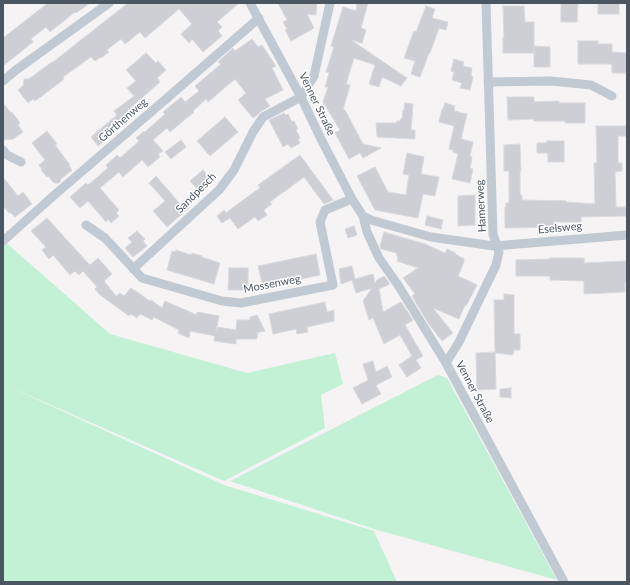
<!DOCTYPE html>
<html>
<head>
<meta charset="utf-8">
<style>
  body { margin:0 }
  #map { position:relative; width:630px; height:585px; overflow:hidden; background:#f5f3f3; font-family:Lato,sans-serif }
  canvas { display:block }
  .frame { position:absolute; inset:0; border:4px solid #4a5661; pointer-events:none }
</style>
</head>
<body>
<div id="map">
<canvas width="630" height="585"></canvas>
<div class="frame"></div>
</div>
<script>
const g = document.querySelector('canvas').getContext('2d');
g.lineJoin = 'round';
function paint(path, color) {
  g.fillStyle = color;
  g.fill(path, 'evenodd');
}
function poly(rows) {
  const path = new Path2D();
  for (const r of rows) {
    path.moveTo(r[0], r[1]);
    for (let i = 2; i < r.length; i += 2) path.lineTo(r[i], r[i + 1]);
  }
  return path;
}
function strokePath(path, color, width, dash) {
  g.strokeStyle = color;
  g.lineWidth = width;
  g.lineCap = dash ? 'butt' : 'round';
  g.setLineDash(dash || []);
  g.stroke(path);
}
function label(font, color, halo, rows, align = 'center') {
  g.font = font + ' Lato,sans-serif';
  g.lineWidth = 3;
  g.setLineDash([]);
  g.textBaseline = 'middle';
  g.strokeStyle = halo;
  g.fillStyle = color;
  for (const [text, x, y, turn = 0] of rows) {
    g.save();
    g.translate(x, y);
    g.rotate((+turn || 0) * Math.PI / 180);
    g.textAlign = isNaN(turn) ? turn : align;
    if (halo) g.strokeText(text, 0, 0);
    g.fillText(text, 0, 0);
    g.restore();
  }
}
paint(poly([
  [3,240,110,334,247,373,335,353,343,384,321,395,325,428,224,481,3,384],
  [438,375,447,378,557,580,374,529,230,481],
  [3,384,224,485,374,531,397,582,3,582]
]), '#c3f1d5');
const building = poly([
  [48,3,90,3,76,13,75,12,50,32,46,27,31,39,33,42,3,66,3,38,48,3],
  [128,3,239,3,217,22,222,27,218,31,222,36,203,52,192,39,189,43,181,34,192,24,179,9,145,38,140,32,125,44,121,39,107,50,109,52,101,58,101,57,95,61,91,57,63,77,64,79,42,96,35,101,33,99,28,103,18,90,23,86,24,79,29,79,52,62,53,62,128,3],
  [278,3,317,3,316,15,307,14,314,28,291,41,285,30,287,29,283,22,287,20,278,3],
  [357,3,368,3,361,28,366,30,362,43,351,40,407,78,401,86,382,77,379,87,369,84,375,65,354,58,346,84,350,85,343,110,345,110,363,144,381,148,363,158,360,153,349,159,335,133,340,130,323,102,328,87,325,87,329,73,326,72,334,47,331,46,343,7,356,11,357,3],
  [561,3,578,3,577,22,561,22,561,3],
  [598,3,619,3,619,14,598,14,598,3],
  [426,6,435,9,432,18,448,22,446,30,439,28,430,53,429,53,420,77,411,74,415,61,404,58,414,31,416,32,426,6],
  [503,6,524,6,525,22,534,22,534,53,503,53,503,37,504,37,503,6],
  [252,39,258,47,262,45,276,66,272,68,283,90,265,99,270,106,260,112,256,116,253,118,238,100,246,93,235,79,208,102,206,99,193,111,194,112,170,132,167,128,153,140,163,151,158,154,160,157,148,167,142,160,123,177,119,172,100,188,119,210,116,213,119,216,111,223,108,219,106,222,88,201,80,208,70,197,86,183,88,185,108,168,106,165,117,155,120,158,139,141,136,138,144,131,145,132,165,114,163,112,181,97,185,102,199,91,195,86,221,64,218,62,233,48,235,51,252,39],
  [578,41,598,41,598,44,612,44,612,52,627,53,627,73,612,73,612,64,578,64,578,41],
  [534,46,550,47,550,67,534,67,534,46],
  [146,53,156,63,158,61,166,70,157,78,160,82,127,111,132,117,110,134,111,136,98,146,91,137,117,115,114,111,134,96,127,88,136,81,126,70,146,53],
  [454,59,464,62,463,66,472,68,471,75,473,77,470,90,460,88,462,83,452,80,454,72,451,71,454,59],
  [507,97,534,97,534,102,559,101,559,103,585,103,585,123,565,123,565,121,534,121,534,119,508,120,507,97],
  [3,103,11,113,12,112,20,123,18,125,23,132,13,139,3,140,3,103],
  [405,103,413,104,411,130,415,130,415,139,377,137,376,123,396,123,397,121,400,121,401,119,402,119,403,111,404,110,405,103],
  [445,103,455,106,454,111,467,114,461,139,473,142,470,156,472,157,470,168,473,169,470,183,452,179,458,154,453,152,453,150,449,149,454,126,439,122,442,109,443,109,445,103],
  [284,113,285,115,288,114,292,122,294,121,298,129,296,130,300,138,298,139,300,143,291,148,288,144,283,147,269,120,284,113],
  [225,117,238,132,210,156,197,141,225,117],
  [596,126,627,126,627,136,618,136,618,163,622,163,622,171,615,172,616,207,627,207,627,216,581,217,581,222,554,222,555,227,505,228,505,207,506,207,506,203,509,203,509,194,510,193,509,193,509,171,504,171,504,145,520,144,521,171,520,171,520,195,522,195,522,200,566,201,566,202,595,204,594,163,597,163,596,126],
  [47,131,57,144,55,145,70,165,69,166,72,170,61,179,60,182,59,183,54,183,48,176,47,177,41,170,42,169,39,165,45,160,32,143,47,131],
  [181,140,186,147,171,159,165,152,181,140],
  [547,141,564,141,564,162,548,162,548,153,537,153,537,143,547,143,547,141],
  [407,153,424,157,421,174,439,177,435,196,423,194,418,218,375,210,357,176,375,167,388,192,406,195,409,175,403,174,407,153],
  [300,155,333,200,324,204,304,177,270,202,272,204,264,210,267,215,258,221,255,217,238,229,230,218,222,223,217,216,224,210,226,213,243,200,260,188,258,185,300,155],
  [203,170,211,180,199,191,190,181,203,170],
  [156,176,180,204,185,199,190,207,167,227,153,211,165,201,149,183,156,176],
  [3,177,18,196,23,192,32,204,15,217,11,213,9,213,3,206,3,177],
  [475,195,475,225,458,226,458,196,475,195],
  [427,216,443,220,441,229,425,225,427,216],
  [47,218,86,261,90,265,98,258,112,274,104,281,116,296,120,293,124,296,131,288,150,301,151,300,162,308,165,301,197,315,197,312,219,316,216,331,217,327,236,330,237,320,250,320,250,317,257,315,265,331,255,333,258,333,257,339,236,339,236,344,214,341,215,336,190,331,189,338,178,333,179,330,154,317,152,320,140,314,137,318,131,314,129,316,99,294,95,289,97,287,83,271,79,275,75,271,70,275,53,255,49,259,42,250,46,247,31,231,47,218],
  [354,226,357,235,348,238,345,229,354,226],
  [137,231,145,239,143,241,147,246,133,257,125,248,132,242,128,238,137,231],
  [384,232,425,244,445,253,447,249,456,253,455,254,464,259,464,262,458,276,477,285,466,306,465,305,459,319,433,308,453,333,442,341,428,323,412,296,415,294,403,278,418,268,397,261,398,256,396,255,397,253,381,249,380,246,384,232],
  [176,250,191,255,192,253,202,256,202,257,220,263,214,284,167,270,172,251,175,252,176,250],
  [316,254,320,275,263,287,258,266,316,254],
  [550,258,584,258,584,263,627,261,627,282,625,282,625,292,584,294,584,281,550,280,550,276,516,276,516,260,550,259,550,258],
  [352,266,355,279,373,274,375,283,377,280,384,276,390,284,379,289,383,312,401,302,413,320,405,325,423,356,416,360,421,368,407,377,399,365,412,356,400,335,384,344,373,318,369,320,363,301,372,288,356,293,352,280,341,284,339,269,352,266],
  [229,268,248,268,248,290,228,290,229,268],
  [504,294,514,295,514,334,520,334,520,350,514,350,513,355,495,353,494,300,504,300,504,294],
  [325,302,327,312,334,310,334,321,307,327,308,332,303,333,297,334,296,329,273,334,269,314,325,302],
  [495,352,496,389,477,390,476,353,495,352],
  [373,361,376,372,387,366,392,377,376,385,381,394,362,404,353,388,368,380,363,364,373,361],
  [511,388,511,398,500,397,500,389,511,388]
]);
paint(building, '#cdcfd5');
strokePath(building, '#d7d9de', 1);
strokePath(poly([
  [250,3,301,97,321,139,352,199,363,216,367,232,379,258,398,285,446,363,564,582],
  [3,81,16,70,109,3],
  [488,82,551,81,591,85,612,96],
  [3,150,7,155,21,162],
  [363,216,371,220,431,237,494,246,627,235],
  [86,225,105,238,142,278,222,301,241,303,333,285,320,222,325,210,352,199],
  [3,241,51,198,166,99,259,18],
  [133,269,219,190,234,170,253,132,263,117,301,97,314,76,330,3],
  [446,363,459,342,496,265,499,252,493,234,486,3]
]), '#c1cad2', 9);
label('11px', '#4a5661', '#fff', [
  ["Venner Straße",317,104,64],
  ["Görthenweg",123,120,-41],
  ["Sandpesch",196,193,-45],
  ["Hamerweg",481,206,-93],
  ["Eselsweg",560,228,-5],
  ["Mossenweg",272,284,-11],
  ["Venner Straße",475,392,62]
]);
</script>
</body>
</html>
